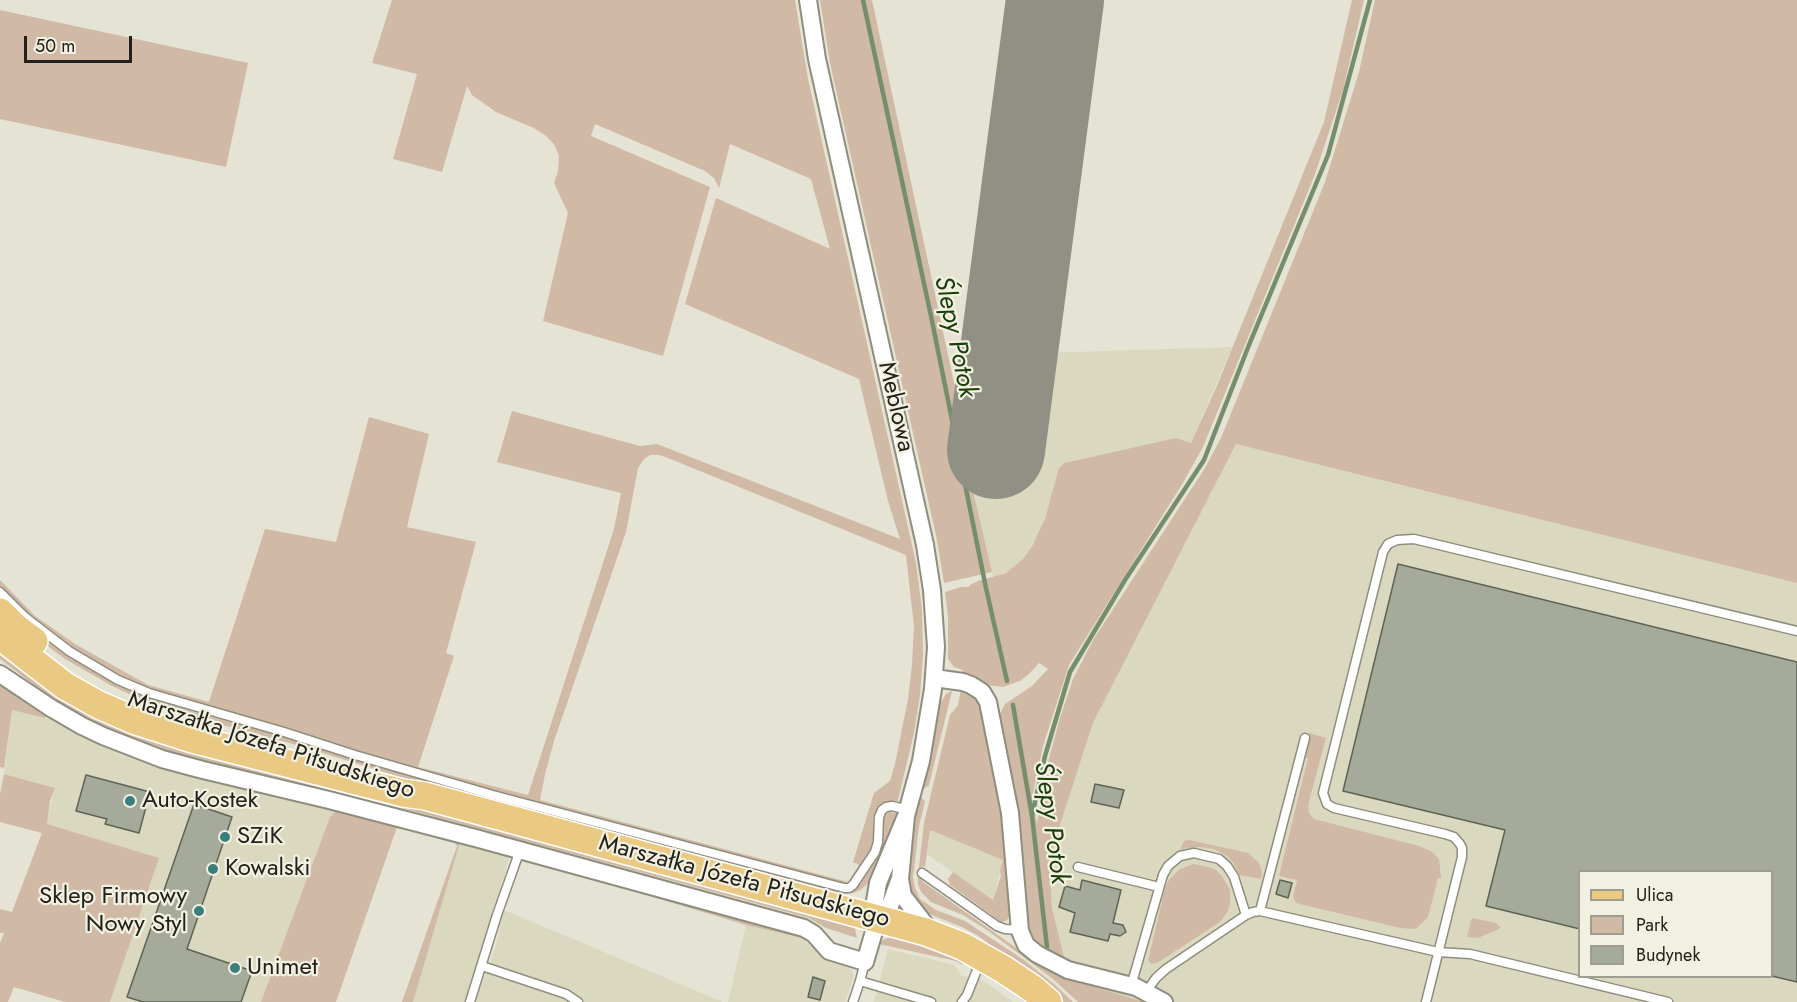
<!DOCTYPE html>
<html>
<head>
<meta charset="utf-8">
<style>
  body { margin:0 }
  #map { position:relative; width:1797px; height:1002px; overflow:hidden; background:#e5e3d3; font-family:Jost,sans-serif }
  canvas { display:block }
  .legend { position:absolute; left:1578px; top:870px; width:195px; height:108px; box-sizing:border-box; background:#f2f0e0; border:2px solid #9e9d91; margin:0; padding:8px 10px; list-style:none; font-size:18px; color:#21201a }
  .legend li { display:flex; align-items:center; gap:12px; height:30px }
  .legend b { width:30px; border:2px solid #9e9d91 }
  .scale { position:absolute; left:24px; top:36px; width:108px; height:27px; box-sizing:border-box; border:3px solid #21201a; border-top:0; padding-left:8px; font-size:18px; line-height:21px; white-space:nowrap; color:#21201a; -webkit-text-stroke:4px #f2f0e0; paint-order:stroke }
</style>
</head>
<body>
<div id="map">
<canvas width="1797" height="1002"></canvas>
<ul class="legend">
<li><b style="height:8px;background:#eaca82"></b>Ulica</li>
<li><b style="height:16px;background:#d0b9a5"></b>Park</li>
<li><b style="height:16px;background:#a5aa9a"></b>Budynek</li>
</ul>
<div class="scale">50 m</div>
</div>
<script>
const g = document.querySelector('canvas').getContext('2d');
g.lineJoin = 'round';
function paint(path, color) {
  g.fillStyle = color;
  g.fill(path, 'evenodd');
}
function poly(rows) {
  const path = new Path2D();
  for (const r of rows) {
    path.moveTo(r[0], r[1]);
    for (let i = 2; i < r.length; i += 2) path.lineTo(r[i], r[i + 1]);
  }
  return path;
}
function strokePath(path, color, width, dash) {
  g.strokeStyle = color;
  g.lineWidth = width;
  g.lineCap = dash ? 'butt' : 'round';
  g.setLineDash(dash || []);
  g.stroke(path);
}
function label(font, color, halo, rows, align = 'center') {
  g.font = font + ' Jost,sans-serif';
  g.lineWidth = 4.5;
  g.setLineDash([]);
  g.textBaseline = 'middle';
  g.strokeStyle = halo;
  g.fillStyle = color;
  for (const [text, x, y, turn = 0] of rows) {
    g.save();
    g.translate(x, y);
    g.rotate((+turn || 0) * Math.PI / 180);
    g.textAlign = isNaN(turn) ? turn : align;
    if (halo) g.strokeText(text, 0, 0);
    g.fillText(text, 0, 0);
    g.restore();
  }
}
paint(poly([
  [1021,0,1088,0,1040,353,1232,347,1191,443,1050,504,1040,531,1023,559,1013,569,993,577,961,439],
  [1236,444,1797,583,1797,1002,1087,1002,1070,980,1052,908,1049,860,1093,723],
  [1580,872,1772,872,1772,976,1580,976],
  [12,710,51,719,73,733,108,747,189,775,340,810,330,817,261,1002,110,1002,159,858,46,824,55,788,4,774],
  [930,830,1003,860,993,900,927,854],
  [460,842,510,856,465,1002,413,1002],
  [504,910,723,1002,475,1002,495,949],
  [746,925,802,938,827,960,849,968,853,972,853,979,845,1002,728,1002],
  [888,949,954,965,962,976,982,980,1013,1002,874,1002]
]), '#dbd8c0');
paint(poly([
  [392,0,795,0,808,79,916,563,922,610,923,655,920,695,914,733,898,800,899,801,885,803,878,807,873,818,875,838,874,848,853,880,848,882,840,883,417,771,144,688,88,659,41,627,0,588,0,580,35,616,75,644,148,685,209,702,265,529,336,542,369,417,429,434,407,527,476,542,446,653,454,656,418,767,528,795,614,529,621,493,497,462,512,411,640,446,657,444,900,539,888,501,859,379,685,304,716,198,830,249,811,179,730,144,719,188,714,178,705,171,595,124,591,136,710,187,663,356,543,321,568,213,554,183,558,171,559,156,554,144,545,135,534,128,496,112,472,95,467,86,442,172,393,159,417,74,372,63],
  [650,455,659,455,668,458,906,555,914,626,912,665,908,699,895,764,890,781,874,793,853,862,859,865,848,882,540,800,545,774,554,741,626,532,638,468,644,459],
  [820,0,872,0,963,425,961,440,992,572,944,583,937,540,830,63],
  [1352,0,1364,0,1343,90,1314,177,1202,449,1181,486,1069,665,1043,746,1032,798,1037,823,1048,762,1060,718,1073,679,1093,640,1205,468,1221,438,1325,182,1359,72,1375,0,1797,0,1797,583,1236,444,1093,723,1049,859,1052,908,1065,961,1055,957,1029,938,999,722,1000,714,1005,704,1032,686,1048,669,1039,663,1029,674,1020,681,1003,687,987,685,962,674,963,670,954,667,948,659,948,616,945,592,961,587,969,587,970,585,978,581,1006,573,1023,559,1032,546,1045,519,1059,468,1065,463,1176,438,1191,443,1216,388,1324,122],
  [0,10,248,63,226,167,0,119],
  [0,598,52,644,86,666,144,696,203,715,289,738,416,778,624,833,856,887,879,852,882,841,883,820,888,812,898,813,870,882,860,890,853,893,831,893,416,782,304,747,193,717,142,700,112,686,65,659,45,644,0,605],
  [0,651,52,689,349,787,852,924,855,928,857,938,826,928,809,918,684,884,354,795,222,765,163,749,107,728,84,717,46,694,0,659],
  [0,682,46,716,45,718,12,710,4,768,0,767],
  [961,690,973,696,982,708,1005,838,1011,915,1006,921,1001,922,950,885,948,879,953,872,993,900,1001,876,1000,871,1003,860,930,830,925,867,922,866,921,873,923,882,1029,957,1051,971,1069,979,1144,1002,1078,1002,1053,979,987,930,963,915,931,902,921,892,918,884,918,875,924,823,950,715,958,705],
  [952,691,929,785,925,788,922,787,934,736,939,706,946,694],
  [1309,733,1326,738,1308,805,1309,813,1314,819,1419,846,1431,851,1439,859,1441,878,1438,878,1428,917,1417,928,1413,929,1400,928,1296,903,1293,897,1297,880,1279,876,1308,758,1304,757,1310,739],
  [4,774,55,788,50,801,47,824,159,858,110,1002,65,1002,14,987,8,1002,0,1002,0,943,4,933,0,933,0,909,12,912,42,833,0,822,0,794],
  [920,796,925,801,919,826,913,878,915,888,920,899,936,910,965,921,1024,960,1054,984,1073,1002,1064,1002,977,935,962,927,927,913,917,905,907,884,913,822],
  [340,810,398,824,336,1002,261,1002,330,817,335,812],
  [432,834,460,842,413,1002,402,1002,457,846,455,843,431,836],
  [1189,840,1248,853,1259,863,1262,873,1261,879,1239,875,1233,862,1227,856,1214,849,1199,847,1180,849,1184,841],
  [537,862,805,937,802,938,746,925],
  [1193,864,1209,867,1216,870,1222,876,1230,890,1230,904,1228,911,1220,922,1157,963,1151,964,1148,960,1149,957,1165,888,1169,880,1180,869],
  [1472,918,1496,923,1501,928,1478,938,1467,937],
  [895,936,934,948,962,960,963,965,956,961,879,944,884,939]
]), '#d0b9a5');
strokePath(poly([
  [863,0,931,316,986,588,1007,681],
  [1013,705,1032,816,1047,947],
  [1032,816,1045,756,1070,672,1125,580,1204,460,1249,345,1328,155,1370,0]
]), '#758e6c', 4.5);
strokePath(poly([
  [996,450,1055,0]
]), '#919084', 98);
const building = poly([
  [1398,564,1797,662,1797,982,1772,976,1772,872,1580,872,1580,929,1486,906,1505,830,1343,791,1398,564],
  [86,775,150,792,139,833,105,824,107,819,76,811,86,775],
  [1095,784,1124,790,1119,808,1091,802,1095,784],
  [194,804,232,817,187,949,252,971,241,1002,143,1002,127,997,194,804],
  [1082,880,1121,890,1113,923,1123,925,1126,932,1120,936,1110,934,1108,941,1070,932,1075,913,1059,907,1065,886,1080,890,1082,880],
  [1280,880,1292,883,1288,898,1276,894,1280,880],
  [813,977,825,981,820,1000,808,997,813,977]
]);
paint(building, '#a5aa9a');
strokePath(building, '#5f6355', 1.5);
const lane = poly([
  [0,592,25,617,69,651,118,680,149,693,284,732,355,755,493,795,844,888,849,888,853,885,875,852,878,842,879,817,882,810,886,807,892,806,908,810],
  [1078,867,1159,887],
  [922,873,997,926,1005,929,1020,930],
  [1260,911,1438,952,1470,954,1668,1002],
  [865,962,860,981,931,1002],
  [482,966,566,994,578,1002],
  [1131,986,1163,875,1168,866,1180,856,1194,853,1202,855,1219,859,1227,866,1234,877,1246,915],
  [1146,992,1156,978,1166,969,1246,915,1253,912,1260,911,1305,738],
  [470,1002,497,915,520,850],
  [853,1002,860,981],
  [962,1002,967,995,981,960],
  [1426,1002,1462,857,1462,848,1460,844,1454,837,1445,834,1334,808,1327,804,1323,793,1383,552,1388,544,1397,540,1414,539,1797,631]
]);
const street = poly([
  [808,0,817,59,925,545,932,590,936,647,933,689,921,761,906,816,900,879,903,896,931,932],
  [0,674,51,708,82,726,103,736,162,759,203,770,329,800,479,839,804,928,814,934,829,951,865,962,878,918,875,901,878,883,906,816],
  [934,678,963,682,971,685,982,692,988,702,1010,813,1020,931,1026,945,1037,954,1068,970,1136,987,1164,1002],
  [878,918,890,906,899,881]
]);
const primary = poly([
  [0,612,15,627,34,641],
  [0,636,65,686,99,705,136,721,192,739,403,793,425,796,926,932,962,946,1003,969,1033,989,1048,1002]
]);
strokePath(lane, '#8f8d7e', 11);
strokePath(street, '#8f8d7e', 20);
strokePath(primary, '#fff', 30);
strokePath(lane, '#fff', 8);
strokePath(street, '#fff', 16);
strokePath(primary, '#eaca82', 27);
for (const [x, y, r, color] of [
  [130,801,6,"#37807e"],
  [225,837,6,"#37807e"],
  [213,869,6,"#37807e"],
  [199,911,6,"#37807e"],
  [235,968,6,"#37807e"]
]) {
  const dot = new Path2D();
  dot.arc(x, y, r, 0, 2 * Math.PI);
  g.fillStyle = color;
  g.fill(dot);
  strokePath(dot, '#f2f0e0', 2);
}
label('24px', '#21201a', '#f2f0e0', [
  ["Meblowa",895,407,77],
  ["Marszałka Józefa Piłsudskiego",271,746,18],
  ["Marszałka Józefa Piłsudskiego",744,882,15]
]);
label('24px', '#21201a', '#f2f0e0', [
  ["Auto-Kostek",142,801],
  ["SZiK",237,837],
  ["Kowalski",225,869],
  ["Sklep Firmowy",187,897,"right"],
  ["Nowy Styl",187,925,"right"],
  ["Unimet",247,968]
], 'left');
label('italic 26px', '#193d0a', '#f2f0e0', [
  ["Ślepy Potok",954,337,78],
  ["Ślepy Potok",1050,823,82]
]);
</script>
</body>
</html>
